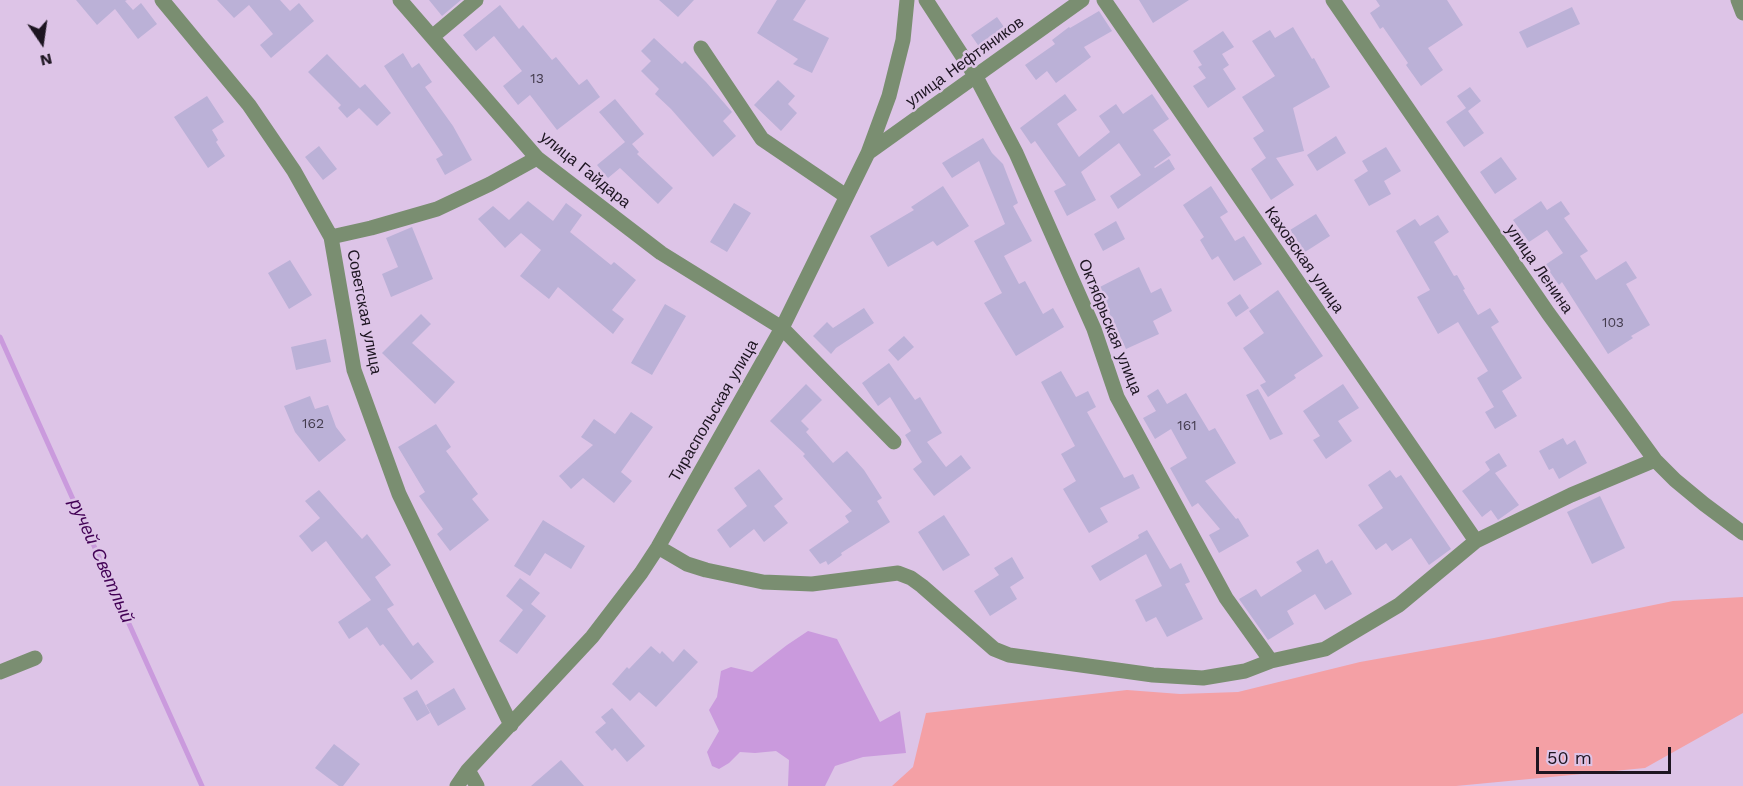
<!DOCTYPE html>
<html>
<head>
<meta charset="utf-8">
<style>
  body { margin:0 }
  #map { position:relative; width:1743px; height:786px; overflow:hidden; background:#ddc4e7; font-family:"Work Sans",sans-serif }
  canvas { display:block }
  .north { position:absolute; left:12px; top:12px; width:60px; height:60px; -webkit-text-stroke:4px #ddc4e7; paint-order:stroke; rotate:167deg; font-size:16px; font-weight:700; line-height:24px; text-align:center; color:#1d1521 }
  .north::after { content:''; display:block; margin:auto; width:21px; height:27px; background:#1d1521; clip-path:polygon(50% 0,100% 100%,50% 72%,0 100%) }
  .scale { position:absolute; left:1536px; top:747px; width:135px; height:27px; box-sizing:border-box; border:3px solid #1d1521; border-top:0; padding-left:8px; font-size:18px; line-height:21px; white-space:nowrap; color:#1d1521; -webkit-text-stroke:4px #ddc4e7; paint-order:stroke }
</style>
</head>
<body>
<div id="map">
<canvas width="1743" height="786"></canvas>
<div class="north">N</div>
<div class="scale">50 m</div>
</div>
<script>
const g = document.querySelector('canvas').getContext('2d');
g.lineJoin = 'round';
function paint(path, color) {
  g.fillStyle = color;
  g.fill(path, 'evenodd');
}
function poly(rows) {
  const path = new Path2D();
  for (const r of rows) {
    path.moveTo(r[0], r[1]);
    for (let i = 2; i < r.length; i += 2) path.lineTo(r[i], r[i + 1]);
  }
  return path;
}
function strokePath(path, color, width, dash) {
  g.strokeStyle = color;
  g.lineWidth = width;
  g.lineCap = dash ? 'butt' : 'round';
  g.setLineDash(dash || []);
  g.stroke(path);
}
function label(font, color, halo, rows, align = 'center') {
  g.font = font + ' "Work Sans",sans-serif';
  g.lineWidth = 5;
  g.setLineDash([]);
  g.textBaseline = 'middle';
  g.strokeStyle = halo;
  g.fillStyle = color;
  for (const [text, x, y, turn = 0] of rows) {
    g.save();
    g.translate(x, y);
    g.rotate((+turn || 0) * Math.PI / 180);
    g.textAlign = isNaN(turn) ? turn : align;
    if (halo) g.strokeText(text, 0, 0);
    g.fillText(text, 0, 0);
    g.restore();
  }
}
paint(poly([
  [1743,597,1743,713,1645,768,1456,786,892,786,913,767,926,713,1127,690,1180,694,1238,692,1360,662,1494,638,1673,601]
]), '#f4a0a5');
paint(poly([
  [808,631,837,639,880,722,900,711,906,753,863,757,835,766,825,786,788,786,789,760,776,751,755,753,740,752,729,763,719,769,712,766,707,752,719,731,709,710,717,697,721,671,731,667,752,672,787,645]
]), '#ca9add');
strokePath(poly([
  [0,337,202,786]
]), '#ca9add', 5);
paint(poly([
  [76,0,127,0,125,1,133,10,141,3,157,24,138,39,115,9,97,25],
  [217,0,280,0,290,11,299,3,314,21,271,58,260,45,273,34,249,5,234,18],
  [429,0,461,0,442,16],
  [659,0,694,0,678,17],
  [777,0,806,0,793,20,829,38,812,73,793,64,798,59,757,33],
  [1139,0,1189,0,1153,23],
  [1376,0,1447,0,1463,25,1428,48,1443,70,1421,86,1406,65,1408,63,1383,27,1380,29,1370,13,1380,6],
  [500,5,519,29,523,25,552,60,556,57,579,85,587,79,600,97,557,130,530,95,518,105,503,86,522,71,494,36,476,51,463,35],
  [1572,7,1580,24,1527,48,1519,32],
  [1099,11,1112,31,1084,47,1091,57,1056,83,1047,71,1036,80,1025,65,1055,44,1052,40,1069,27,1070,28],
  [997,17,1006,30,980,48,971,35],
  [1293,27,1312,59,1314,58,1330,87,1293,108,1304,151,1276,158,1294,185,1271,200,1251,169,1266,158,1253,138,1264,131,1242,97,1275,76,1252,41,1270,30,1275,38],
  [1223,31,1234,47,1222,54,1229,65,1223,69,1236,89,1208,108,1193,86,1206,78,1198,67,1202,65,1193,51],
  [654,38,682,64,685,61,706,82,732,112,723,121,736,136,713,157,671,109,655,94,659,89,641,71,651,61,641,51],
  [403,53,412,68,419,63,432,82,425,87,453,126,472,160,445,175,436,159,443,155,384,66],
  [327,54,360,88,365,84,391,113,377,126,359,108,347,118,338,108,341,105,308,72],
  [778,80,795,96,788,104,797,113,781,131,754,105],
  [1470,87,1481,101,1468,111,1484,133,1464,147,1446,122,1466,108,1457,96],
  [1065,94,1077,110,1057,124,1079,157,1110,132,1099,116,1116,104,1123,114,1152,94,1169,119,1153,130,1171,155,1154,167,1155,168,1169,159,1175,169,1118,209,1110,196,1141,175,1119,143,1081,172,1096,200,1067,216,1054,191,1066,185,1035,141,1031,144,1020,128],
  [207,96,224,122,212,130,218,140,216,142,225,156,208,168,174,117],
  [615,99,644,134,632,144,639,152,637,154,673,188,658,204,620,168,608,178,597,165,625,142,599,112],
  [1336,136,1346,153,1317,171,1307,155],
  [983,138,992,153,1003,164,1018,203,1013,206,1032,241,1004,256,1019,284,1025,281,1043,314,1053,308,1064,327,1016,356,984,303,1002,293,974,241,1005,224,979,161,952,178,942,163],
  [319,146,337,169,323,180,305,157],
  [1386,147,1401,171,1384,181,1391,194,1369,206,1354,180,1368,171,1362,161],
  [1501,157,1517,179,1495,194,1480,172],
  [943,186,969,226,937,246,933,241,888,267,870,236,914,210,911,207],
  [1211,186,1228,212,1220,217,1235,241,1244,236,1262,264,1234,281,1218,256,1212,260,1200,240,1204,237,1183,205],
  [528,201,553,221,566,203,582,215,570,232,611,265,614,262,636,280,612,310,624,319,613,334,558,287,549,299,520,276,541,250,521,233,505,248,478,219,493,206,509,220],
  [1541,201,1547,210,1561,201,1570,214,1564,218,1588,251,1580,256,1596,280,1626,261,1637,278,1626,284,1650,325,1631,336,1633,338,1608,354,1562,282,1559,285,1545,265,1563,253,1547,230,1529,242,1513,220],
  [734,203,751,213,727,252,710,242],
  [1316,214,1330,236,1305,252,1290,230],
  [1438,215,1449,232,1434,242,1454,276,1457,275,1465,289,1463,290,1478,315,1490,308,1499,322,1491,327,1522,378,1502,391,1517,416,1495,429,1485,412,1494,407,1477,378,1488,371,1458,322,1438,334,1417,297,1430,290,1396,231,1415,219,1420,226],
  [1116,221,1125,239,1103,251,1094,234],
  [412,227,433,279,391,297,382,274,398,267,386,238],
  [290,260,312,295,289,309,268,273],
  [1139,267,1151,293,1161,288,1172,311,1153,321,1159,334,1126,349,1106,306,1102,309,1092,291],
  [1278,290,1323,356,1294,375,1296,378,1268,397,1260,385,1266,382,1243,348,1264,333,1249,311],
  [1240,294,1249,308,1236,317,1227,303],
  [665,304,686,316,652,375,631,363],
  [864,308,874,323,836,348,831,354,813,336,827,322,833,328],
  [421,314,431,324,412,343,455,382,435,404,382,353],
  [904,336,914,347,898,361,888,350],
  [326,339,331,362,296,370,291,347],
  [889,363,915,400,920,397,942,433,927,442,946,467,961,455,971,468,934,496,913,469,922,462,905,435,911,431,890,397,878,406,862,383],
  [1061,371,1076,397,1088,391,1096,407,1087,412,1124,478,1133,474,1140,488,1100,508,1108,522,1089,533,1063,489,1076,481,1061,454,1075,446,1041,382],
  [806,384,822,400,801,421,809,429,806,432,833,463,847,451,864,470,882,498,877,501,890,522,841,553,842,555,828,565,826,561,820,564,809,550,849,522,845,516,852,511,803,456,805,454,770,421],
  [1343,384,1359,408,1338,421,1352,441,1326,459,1313,440,1320,436,1303,411],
  [1158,389,1167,404,1186,393,1209,431,1215,428,1236,463,1205,481,1236,519,1238,518,1249,536,1219,553,1209,535,1220,529,1198,503,1192,507,1170,468,1187,458,1171,429,1155,439,1143,418,1156,411,1147,396],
  [1258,389,1283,434,1270,440,1246,395],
  [310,396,315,409,328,405,336,427,346,440,319,462,295,432,284,406],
  [631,412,653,427,621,472,632,481,614,503,583,478,571,489,559,476,593,445,581,437,594,419,615,434],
  [436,424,451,447,446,451,478,494,472,499,489,520,450,551,437,534,443,529,419,496,425,492,398,447],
  [1563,438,1567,445,1575,440,1587,463,1559,479,1553,468,1549,470,1539,451],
  [1499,453,1507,466,1495,473,1519,505,1498,520,1491,510,1482,517,1462,491,1490,470,1485,462],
  [759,469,783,499,774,506,788,523,764,542,754,529,730,548,717,530,747,506,734,488],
  [1390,470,1396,478,1401,475,1451,549,1429,565,1411,538,1392,551,1386,543,1376,550,1358,525,1383,508,1368,485],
  [319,490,362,539,367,534,391,565,375,577,394,605,387,609,413,646,418,642,434,662,411,680,383,644,380,646,367,627,349,639,338,622,371,600,326,541,312,552,299,536,320,518,305,501],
  [1600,496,1625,548,1592,564,1567,512],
  [944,515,970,555,943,571,918,532],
  [543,520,585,546,571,569,545,553,530,576,514,566],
  [1147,530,1170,569,1181,563,1190,582,1185,584,1203,619,1167,637,1156,617,1146,622,1135,600,1162,586,1146,554,1100,581,1091,566,1139,538,1138,535],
  [1318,549,1326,564,1332,560,1352,594,1325,610,1315,594,1287,611,1294,624,1268,640,1239,599,1256,589,1261,597,1302,571,1296,562],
  [1012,557,1024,578,1010,587,1017,599,990,616,974,591,999,575,994,568],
  [520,578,540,593,531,604,546,616,517,654,499,641,523,610,506,596],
  [651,646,660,654,662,651,673,662,684,649,698,662,656,707,639,692,630,701,612,684,627,667,629,669],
  [454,688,466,709,438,726,426,705],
  [417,690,430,713,417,721,403,698],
  [612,708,645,746,627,762,615,748,612,751,595,732,606,723,601,717],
  [334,744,360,764,343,786,339,786,315,768],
  [561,760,584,786,531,786]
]), '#bbb1d7');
strokePath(poly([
  [162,0,249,105,294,171,331,237,354,370,399,494,511,725],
  [400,0,537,158,661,253,782,328,894,442],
  [926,0,976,77,1016,153,1094,329,1117,397,1226,598,1271,661],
  [1104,0,1476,541],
  [1333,0,1548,313,1655,460,1675,480,1704,504,1743,533],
  [1738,0,1743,13],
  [432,37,476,0],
  [701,48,762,139,846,196],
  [868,153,1082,0],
  [331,237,371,228,437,209,490,184,537,158],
  [658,547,687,564,706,570,763,582,812,584,898,573,911,578,922,586,994,649,1009,655,1153,675,1203,678,1245,671,1271,661,1325,649,1399,605,1476,541,1571,495,1655,460],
  [0,672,35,658],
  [468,770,477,786],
  [457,786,468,770,592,637,641,573,658,547,782,328,868,153,889,96,903,40,907,0]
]), '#7a8e71', 15);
label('14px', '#443c4e', null, [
  ["13",537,79],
  ["103",1613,323],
  ["162",313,424],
  ["161",1187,426]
]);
label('16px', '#1d1521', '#ddc4e7', [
  ["улица Нефтяников",965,62,-36],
  ["улица Гайдара",585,170,39],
  ["Каховская улица",1304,260,55],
  ["улица Ленина",1539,269,55],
  ["Советская улица",364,312,79],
  ["Октябрьская улица",1110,327,68],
  ["Тираспольская улица",714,411,-60]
]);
label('italic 18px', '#420155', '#ddc4e7', [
  ["ручей Светлый",101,561,66]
]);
</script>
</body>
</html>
